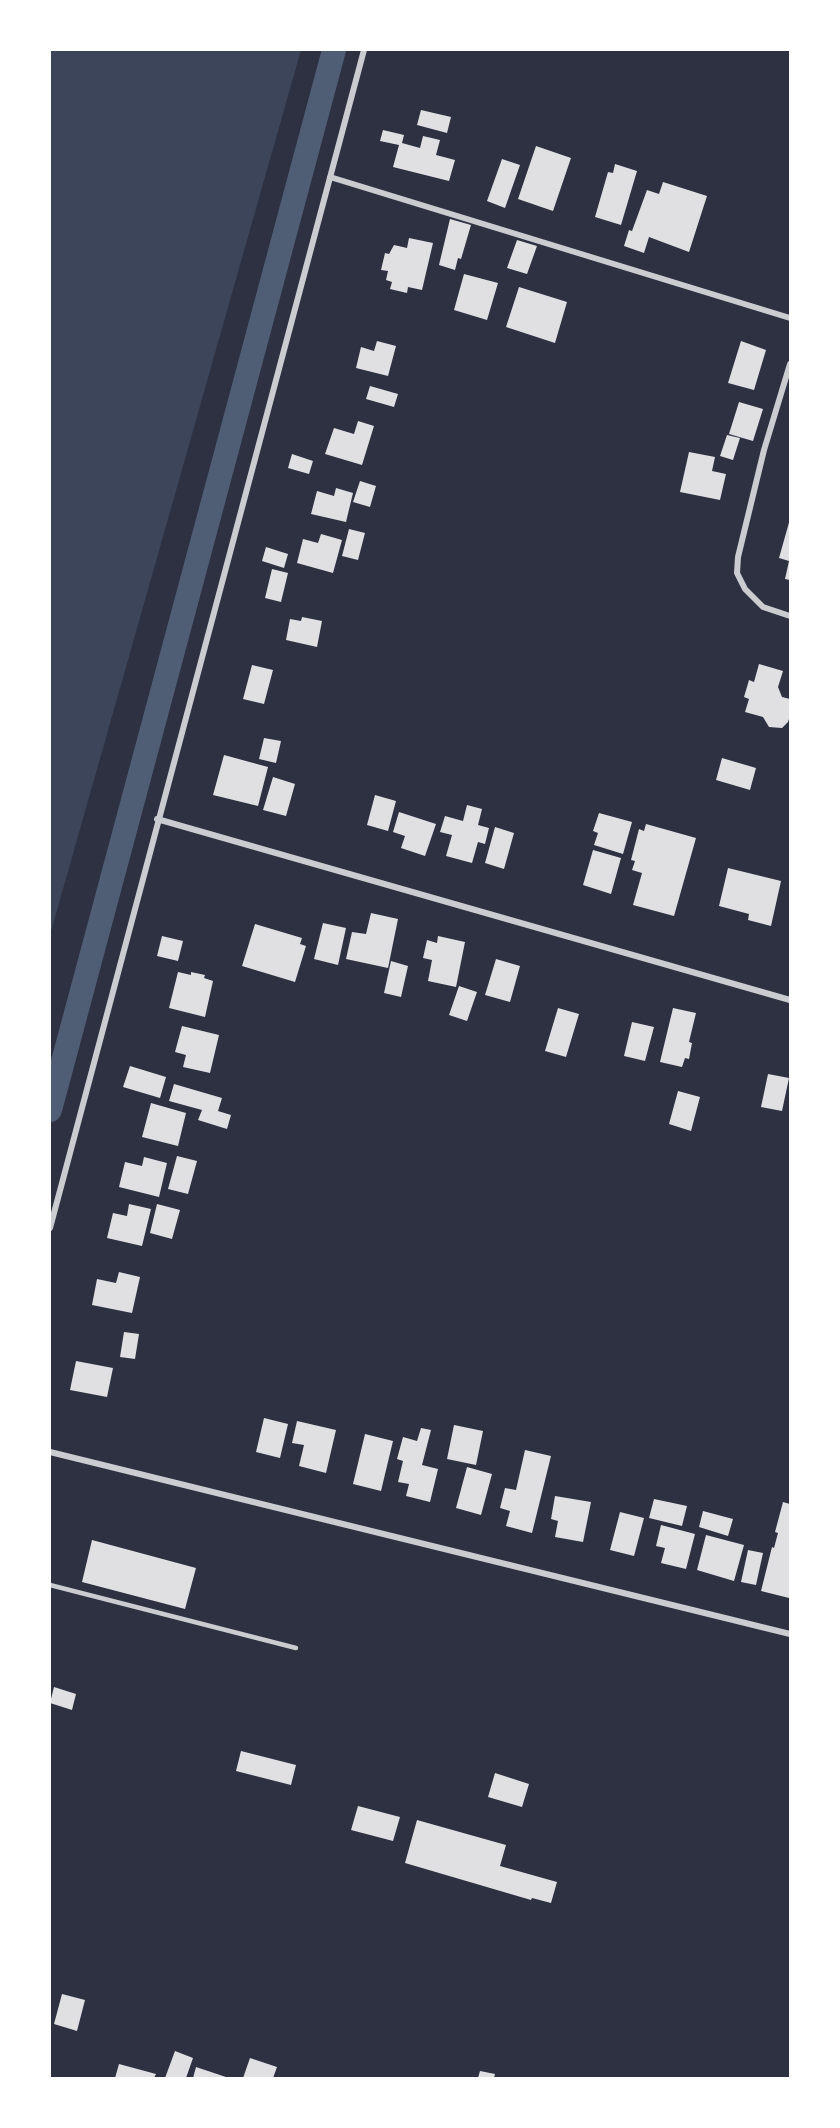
<!DOCTYPE html>
<html>
<head>
<meta charset="utf-8">
<style>
  body { margin:0 }
  #map { position:relative; width:840px; height:2128px; overflow:hidden; background:#2d3142; font-family:"Fira Sans Condensed",sans-serif }
  canvas { display:block }
  .frame { position:absolute; inset:0; border:51px solid #fff; pointer-events:none }
</style>
</head>
<body>
<div id="map">
<canvas width="840" height="2128"></canvas>
<div class="frame"></div>
</div>
<script>
const g = document.querySelector('canvas').getContext('2d');
g.lineJoin = 'round';
function paint(path, color) {
  g.fillStyle = color;
  g.fill(path, 'evenodd');
}
function poly(rows) {
  const path = new Path2D();
  for (const r of rows) {
    path.moveTo(r[0], r[1]);
    for (let i = 2; i < r.length; i += 2) path.lineTo(r[i], r[i + 1]);
  }
  return path;
}
function strokePath(path, color, width, dash) {
  g.strokeStyle = color;
  g.lineWidth = width;
  g.lineCap = dash ? 'butt' : 'round';
  g.setLineDash(dash || []);
  g.stroke(path);
}
paint(poly([
  [50,50,301,50,50,935]
]), '#3c4559');
strokePath(poly([
  [50,1110,334,50]
]), '#4f5d75', 24);
paint(poly([
  [421,110,451,117,447,133,417,125],
  [383,130,404,135,402,143,420,148,423,136,440,140,436,155,455,160,449,181,393,167,399,145,380,141],
  [536,146,571,158,553,211,518,199],
  [502,159,520,165,505,208,487,201],
  [615,164,637,171,621,225,595,217,608,172,613,173],
  [663,182,707,196,689,252,649,237,644,253,624,246,629,230,632,231,647,190,659,194],
  [450,219,471,225,461,259,458,258,455,270,439,265],
  [409,238,433,243,422,290,408,287,407,293,390,289,392,282,386,280,388,271,381,270,385,253,389,254,394,245,407,248],
  [517,240,537,246,527,274,507,268],
  [464,274,498,283,487,320,454,310],
  [519,287,567,302,555,343,506,327],
  [377,341,396,346,388,376,356,368,361,347,374,351],
  [741,341,766,350,754,390,728,383],
  [370,386,398,394,394,407,366,399],
  [739,402,763,409,753,441,729,434],
  [358,421,374,426,362,465,325,454,334,428,354,434],
  [727,435,740,438,733,460,720,456],
  [689,452,715,457,712,471,726,474,720,500,680,492],
  [292,454,313,461,309,474,288,468],
  [360,481,376,486,370,507,353,502],
  [336,488,353,493,346,522,311,514,317,491,334,496],
  [790,519,790,580,785,579,789,561,779,558],
  [349,529,365,533,358,560,342,556],
  [321,534,342,540,333,573,297,563,303,539,318,543],
  [266,547,288,554,284,568,262,561],
  [272,569,288,573,281,602,265,598],
  [302,617,322,621,317,647,286,640,290,619,301,621],
  [759,664,783,671,778,687,782,697,790,699,790,716,788,722,782,728,769,727,763,717,745,712,749,699,744,697,749,680,754,682],
  [252,665,273,670,264,704,243,699],
  [264,738,281,741,276,763,259,759],
  [224,755,268,767,258,806,213,795],
  [722,758,756,768,750,790,716,780],
  [273,777,295,784,286,816,263,810],
  [375,795,396,801,388,831,367,825],
  [467,805,482,809,478,825,489,828,485,844,478,842,472,863,446,856,452,835,440,832,445,816,463,821],
  [399,812,436,824,425,856,401,848,405,836,393,832],
  [599,813,632,822,623,854,594,845,598,833,593,831],
  [646,824,696,838,674,916,633,905,642,873,632,870,635,861,631,860,639,829,644,831],
  [495,827,514,833,504,869,485,863],
  [593,850,621,858,611,894,583,885],
  [728,868,781,881,771,926,748,920,749,914,719,906],
  [371,913,398,919,388,968,346,959,352,932,366,934],
  [323,923,346,928,338,965,314,959],
  [255,924,302,938,300,944,306,946,295,982,242,966],
  [162,936,183,941,178,961,157,956],
  [438,936,465,942,456,987,428,981,432,960,423,958,427,940,437,943],
  [496,959,520,966,510,1002,485,995],
  [391,961,408,966,401,997,384,993],
  [178,972,191,975,191,972,205,975,204,978,213,981,205,1017,169,1008],
  [459,986,477,992,467,1021,449,1015],
  [558,1008,579,1014,566,1057,545,1051],
  [673,1008,696,1013,689,1042,692,1043,689,1059,685,1058,682,1067,660,1062],
  [632,1022,654,1027,645,1061,624,1056],
  [182,1026,219,1035,210,1073,183,1067,186,1055,175,1052],
  [130,1066,166,1077,160,1098,123,1087],
  [768,1074,789,1078,782,1111,761,1107],
  [174,1084,222,1098,218,1111,231,1115,227,1129,198,1120,202,1110,169,1101],
  [678,1091,700,1097,691,1131,669,1124],
  [151,1103,186,1113,178,1146,142,1137],
  [177,1156,197,1161,188,1194,168,1189],
  [144,1157,167,1163,159,1197,119,1187,125,1162,142,1166],
  [129,1204,151,1209,142,1246,107,1238,113,1213,127,1216],
  [157,1204,180,1210,172,1239,150,1233],
  [119,1272,140,1277,132,1313,92,1305,97,1279,116,1283],
  [124,1332,139,1334,135,1359,120,1357],
  [76,1361,113,1368,107,1397,70,1390],
  [264,1418,288,1424,280,1458,256,1452],
  [297,1421,336,1430,326,1473,299,1466,304,1445,292,1443],
  [454,1425,483,1431,476,1465,447,1459],
  [421,1428,431,1430,422,1465,438,1469,430,1502,406,1496,409,1484,398,1482,403,1461,397,1459,403,1437,417,1441],
  [365,1434,393,1441,381,1491,353,1484],
  [525,1450,551,1456,532,1533,506,1526,510,1511,500,1508,505,1488,516,1490],
  [467,1467,492,1474,481,1515,456,1508],
  [555,1496,591,1502,583,1542,555,1537,558,1521,551,1519],
  [654,1499,687,1506,682,1526,649,1518],
  [783,1502,790,1504,789,1598,761,1591,772,1547,774,1548,778,1533,775,1532],
  [703,1511,733,1519,728,1536,699,1527],
  [620,1512,644,1518,634,1556,610,1550],
  [661,1525,695,1534,686,1569,661,1563,665,1548,656,1546],
  [706,1535,744,1545,734,1581,697,1570],
  [92,1540,196,1568,185,1609,82,1582],
  [748,1550,763,1553,756,1585,741,1582],
  [54,1687,76,1694,72,1710,50,1703],
  [241,1751,296,1765,291,1785,236,1771],
  [495,1773,529,1784,522,1807,488,1797],
  [358,1806,400,1817,393,1841,351,1830],
  [417,1820,506,1845,500,1866,557,1882,551,1903,532,1898,531,1900,405,1863],
  [62,1994,85,2000,77,2031,54,2024],
  [175,2051,193,2058,186,2078,165,2078],
  [250,2058,277,2067,273,2078,243,2078],
  [119,2064,156,2074,154,2078,115,2078],
  [196,2067,229,2078,193,2078],
  [480,2071,495,2074,494,2078,478,2078]
]), '#e0e0e3');
strokePath(poly([
  [50,1585,296,1648]
]), '#caccd0', 4.5);
strokePath(poly([
  [330,177,790,318],
  [790,364,764,450,738,557,737,573,745,589,763,607,790,616],
  [157,819,790,1000],
  [50,1228,364,50],
  [50,1452,790,1634]
]), '#caccd0', 6);
</script>
</body>
</html>
